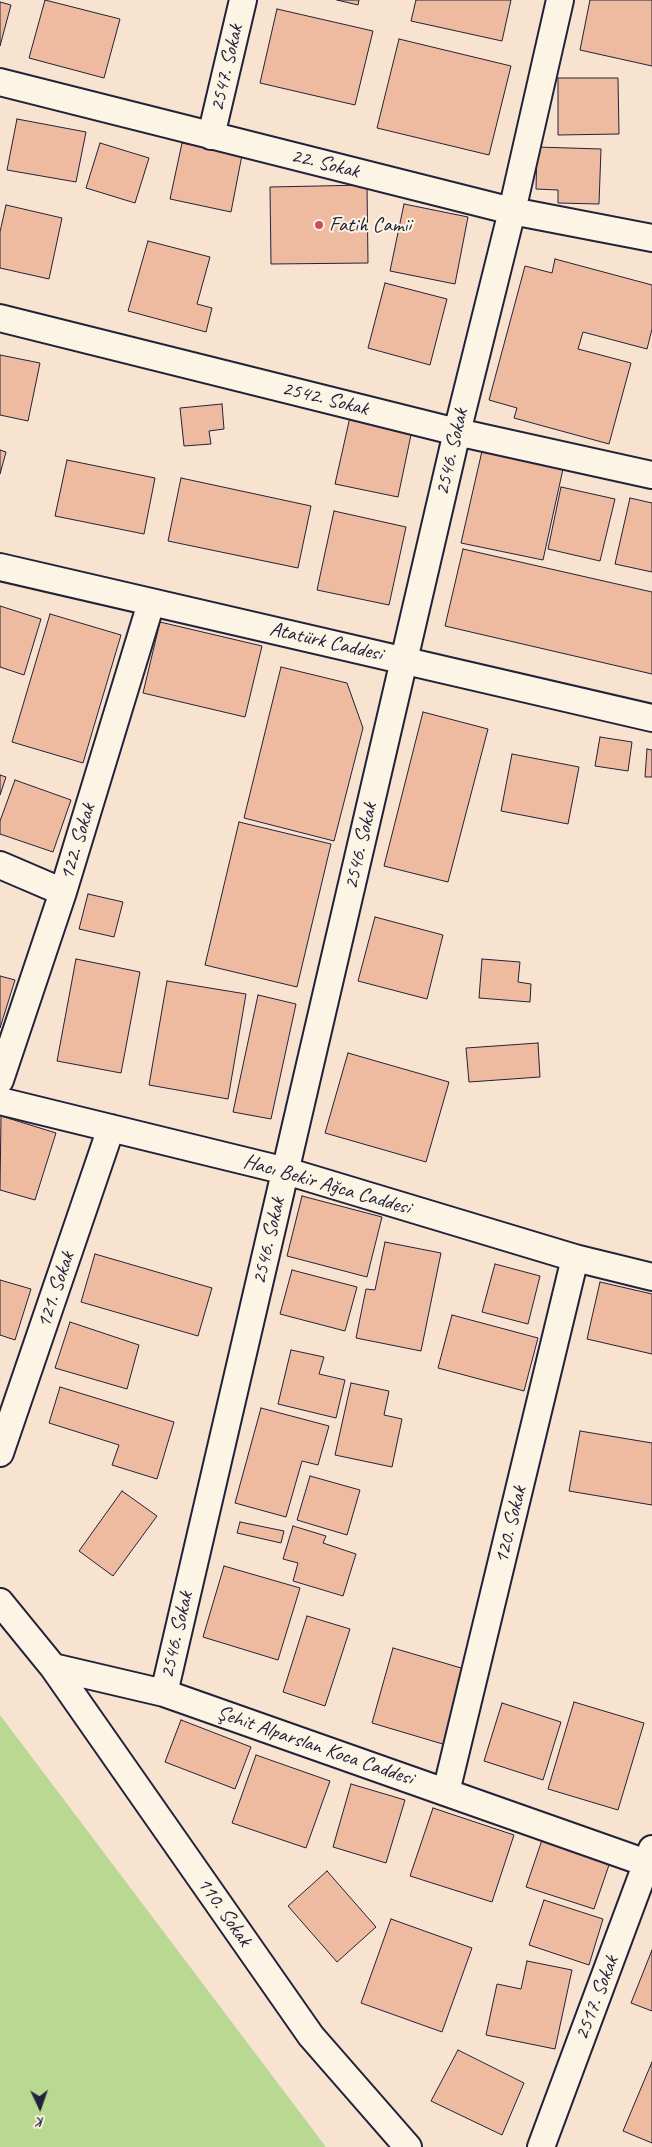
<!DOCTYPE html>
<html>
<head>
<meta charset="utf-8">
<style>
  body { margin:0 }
  #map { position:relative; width:652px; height:2147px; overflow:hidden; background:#f8e3d0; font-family:Caveat,sans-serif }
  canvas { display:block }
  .north { position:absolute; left:15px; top:2082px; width:50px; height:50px; -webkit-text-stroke:4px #fcf5e5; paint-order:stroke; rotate:177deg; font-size:14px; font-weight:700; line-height:20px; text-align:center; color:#22223b }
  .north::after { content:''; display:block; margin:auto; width:18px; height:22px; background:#22223b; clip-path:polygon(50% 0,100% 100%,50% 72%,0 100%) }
</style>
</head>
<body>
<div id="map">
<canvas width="652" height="2147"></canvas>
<div class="north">K</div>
</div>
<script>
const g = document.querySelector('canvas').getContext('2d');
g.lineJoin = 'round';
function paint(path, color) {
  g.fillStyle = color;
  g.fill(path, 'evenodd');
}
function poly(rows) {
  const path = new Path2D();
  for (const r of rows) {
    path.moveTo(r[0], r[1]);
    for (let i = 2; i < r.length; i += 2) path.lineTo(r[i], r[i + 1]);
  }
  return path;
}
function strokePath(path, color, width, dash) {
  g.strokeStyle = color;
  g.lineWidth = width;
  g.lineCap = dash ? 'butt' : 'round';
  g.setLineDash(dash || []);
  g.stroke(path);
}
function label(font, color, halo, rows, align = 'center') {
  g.font = font + ' Caveat,sans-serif';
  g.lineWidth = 4;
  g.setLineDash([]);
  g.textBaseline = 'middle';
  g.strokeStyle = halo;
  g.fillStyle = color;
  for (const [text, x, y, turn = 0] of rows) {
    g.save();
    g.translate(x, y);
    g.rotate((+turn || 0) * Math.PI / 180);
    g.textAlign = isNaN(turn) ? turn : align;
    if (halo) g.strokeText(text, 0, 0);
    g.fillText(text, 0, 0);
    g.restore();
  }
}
paint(poly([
  [0,1715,326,2147,0,2147]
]), '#b9d891');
const building = poly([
  [45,0,120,19,104,78,29,58,45,0],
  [337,0,359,0,358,5,337,0],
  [416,0,511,0,502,41,411,21,416,0],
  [590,0,652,0,652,66,580,50,590,0],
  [0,2,11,5,0,46,0,2],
  [277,9,373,31,355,105,260,83,277,9],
  [399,39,511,66,489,155,377,128,399,39],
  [558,78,618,78,619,134,558,135,558,78],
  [17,119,86,132,76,182,7,170,17,119],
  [100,143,149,158,135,203,86,188,100,143],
  [182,143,242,155,231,212,170,199,182,143],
  [537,147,601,149,599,204,558,203,558,190,536,189,537,147],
  [367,185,368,263,271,264,270,187,367,185],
  [404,204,468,217,455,284,390,271,404,204],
  [6,205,62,218,49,279,0,268,0,232,6,205],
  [148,241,210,257,197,304,212,308,206,332,128,311,148,241],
  [555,259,652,285,652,329,647,349,583,332,578,349,631,363,609,444,514,418,517,408,489,400,525,266,552,273,555,259],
  [385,283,447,299,430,365,368,348,385,283],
  [0,355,40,363,28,421,0,415,0,355],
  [222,404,224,429,209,431,211,444,184,446,180,408,222,404],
  [350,417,412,430,398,497,335,484,350,417],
  [0,450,6,452,0,474,0,450],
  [482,451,563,469,543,560,461,543,482,451],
  [67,460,155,478,144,534,55,516,67,460],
  [181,478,311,506,298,568,168,541,181,478],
  [561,487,615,499,600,561,548,549,561,487],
  [630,498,652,503,652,572,615,564,630,498],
  [334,511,406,527,389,605,317,590,334,511],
  [463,549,652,592,652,674,445,626,463,549],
  [0,606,41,619,24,675,0,667,0,606],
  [50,614,121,635,83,763,12,742,50,614],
  [160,622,262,646,245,717,143,693,160,622],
  [281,667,347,683,363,728,334,841,244,818,281,667],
  [423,712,488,729,448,882,384,866,423,712],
  [600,737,632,742,628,771,595,766,600,737],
  [647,749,652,750,652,777,645,777,647,749],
  [512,754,579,767,568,824,501,811,512,754],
  [0,775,6,777,0,795,0,775],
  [15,780,71,800,53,852,0,834,0,821,15,780],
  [239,822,331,844,297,987,205,965,239,822],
  [88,894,123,902,114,937,79,929,88,894],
  [375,917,443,935,427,999,358,981,375,917],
  [76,959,140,972,121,1073,57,1061,76,959],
  [482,959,520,962,518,982,531,984,530,1002,479,998,482,959],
  [0,976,15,980,0,1028,0,976],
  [167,981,246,994,228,1099,149,1085,167,981],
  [258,995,296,1004,271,1119,233,1112,258,995],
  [538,1043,540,1077,469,1082,466,1048,538,1043],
  [348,1053,449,1082,426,1162,325,1133,348,1053],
  [1,1116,56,1133,35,1200,0,1190,1,1116],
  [302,1196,382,1217,367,1277,287,1256,302,1196],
  [385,1242,441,1253,421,1351,356,1338,366,1289,375,1290,385,1242],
  [95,1254,212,1288,198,1336,81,1302,95,1254],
  [495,1264,540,1276,528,1324,482,1312,495,1264],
  [292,1270,357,1287,345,1331,280,1314,292,1270],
  [0,1280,31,1289,15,1340,0,1335,0,1280],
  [600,1282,652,1294,652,1354,587,1339,600,1282],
  [452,1315,538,1338,524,1391,438,1368,452,1315],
  [70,1322,139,1345,127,1389,55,1368,70,1322],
  [291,1350,324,1357,319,1374,345,1380,336,1418,278,1404,291,1350],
  [351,1383,389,1391,384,1415,402,1419,392,1467,335,1455,351,1383],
  [60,1387,174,1422,157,1479,112,1465,119,1445,49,1423,60,1387],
  [261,1408,329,1426,318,1465,302,1461,286,1517,235,1503,261,1408],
  [580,1431,652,1443,652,1505,569,1491,580,1431],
  [310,1476,360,1490,347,1535,297,1520,310,1476],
  [122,1491,157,1516,113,1576,79,1551,122,1491],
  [240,1522,284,1531,281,1543,237,1533,240,1522],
  [293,1526,326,1536,323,1543,356,1554,343,1596,293,1581,298,1563,283,1559,293,1526],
  [224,1566,300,1588,278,1660,203,1637,224,1566],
  [307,1616,350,1629,325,1706,283,1692,307,1616],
  [393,1648,468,1670,446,1745,372,1723,393,1648],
  [574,1702,644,1723,618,1810,548,1789,574,1702],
  [502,1703,561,1722,543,1780,484,1761,502,1703],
  [181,1720,251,1747,235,1789,165,1762,181,1720],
  [256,1755,330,1781,306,1848,232,1823,256,1755],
  [351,1784,405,1800,386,1863,333,1847,351,1784],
  [433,1808,514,1835,492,1902,410,1876,433,1808],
  [542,1840,610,1862,594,1909,526,1887,542,1840],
  [327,1871,376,1927,337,1962,288,1906,327,1871],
  [544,1900,603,1919,589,1965,529,1945,544,1900],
  [391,1919,472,1948,442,2032,361,2003,391,1919],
  [652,1950,652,2011,631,2003,652,1950],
  [527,1961,572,1970,555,2049,486,2035,497,1984,521,1989,527,1961],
  [458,2050,524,2083,502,2135,431,2101,458,2050],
  [652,2062,652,2143,623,2131,652,2062]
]);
paint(building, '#eebaa0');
strokePath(building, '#22223b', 1);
const street = poly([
  [0,82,512,211,652,238],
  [211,136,243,0],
  [0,318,457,432,652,475],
  [0,567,652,718],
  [0,865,63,892],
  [0,1080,63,892,151,603],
  [0,1101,286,1171,575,1258,652,1277],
  [0,1453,111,1128],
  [0,1602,53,1667,311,2036,408,2147],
  [53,1667,164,1693,652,1865],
  [164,1693,457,432,512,211,560,0],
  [446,1792,575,1258],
  [541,2147,652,1849]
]);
strokePath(street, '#22223b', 30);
strokePath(street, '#fcf5e5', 26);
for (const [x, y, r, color] of [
  [319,225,5,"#d1495b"]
]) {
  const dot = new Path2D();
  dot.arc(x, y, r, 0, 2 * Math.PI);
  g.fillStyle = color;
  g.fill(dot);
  strokePath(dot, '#fcf5e5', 2);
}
label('21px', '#22223b', '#fcf5e5', [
  ["2547. Sokak",227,68,-77],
  ["22. Sokak",325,164,14],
  ["2542. Sokak",325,399,14],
  ["2546. Sokak",452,452,-77],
  ["Atatürk Caddesi",326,642,13],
  ["122. Sokak",78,842,-73],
  ["2546. Sokak",361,846,-77],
  ["Hacı Bekir Ağca Caddesi",327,1185,16],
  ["2546. Sokak",269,1241,-77],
  ["121. Sokak",56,1290,-71],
  ["120. Sokak",511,1525,-76],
  ["2546. Sokak",177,1635,-77],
  ["Şehit Alparslan Koca Caddesi",315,1746,19],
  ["110. Sokak",224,1912,55],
  ["2517. Sokak",597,1998,-69]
]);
label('21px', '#22223b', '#fcf5e5', [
  ["Fatih Camii",329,225]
], 'left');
</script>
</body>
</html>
